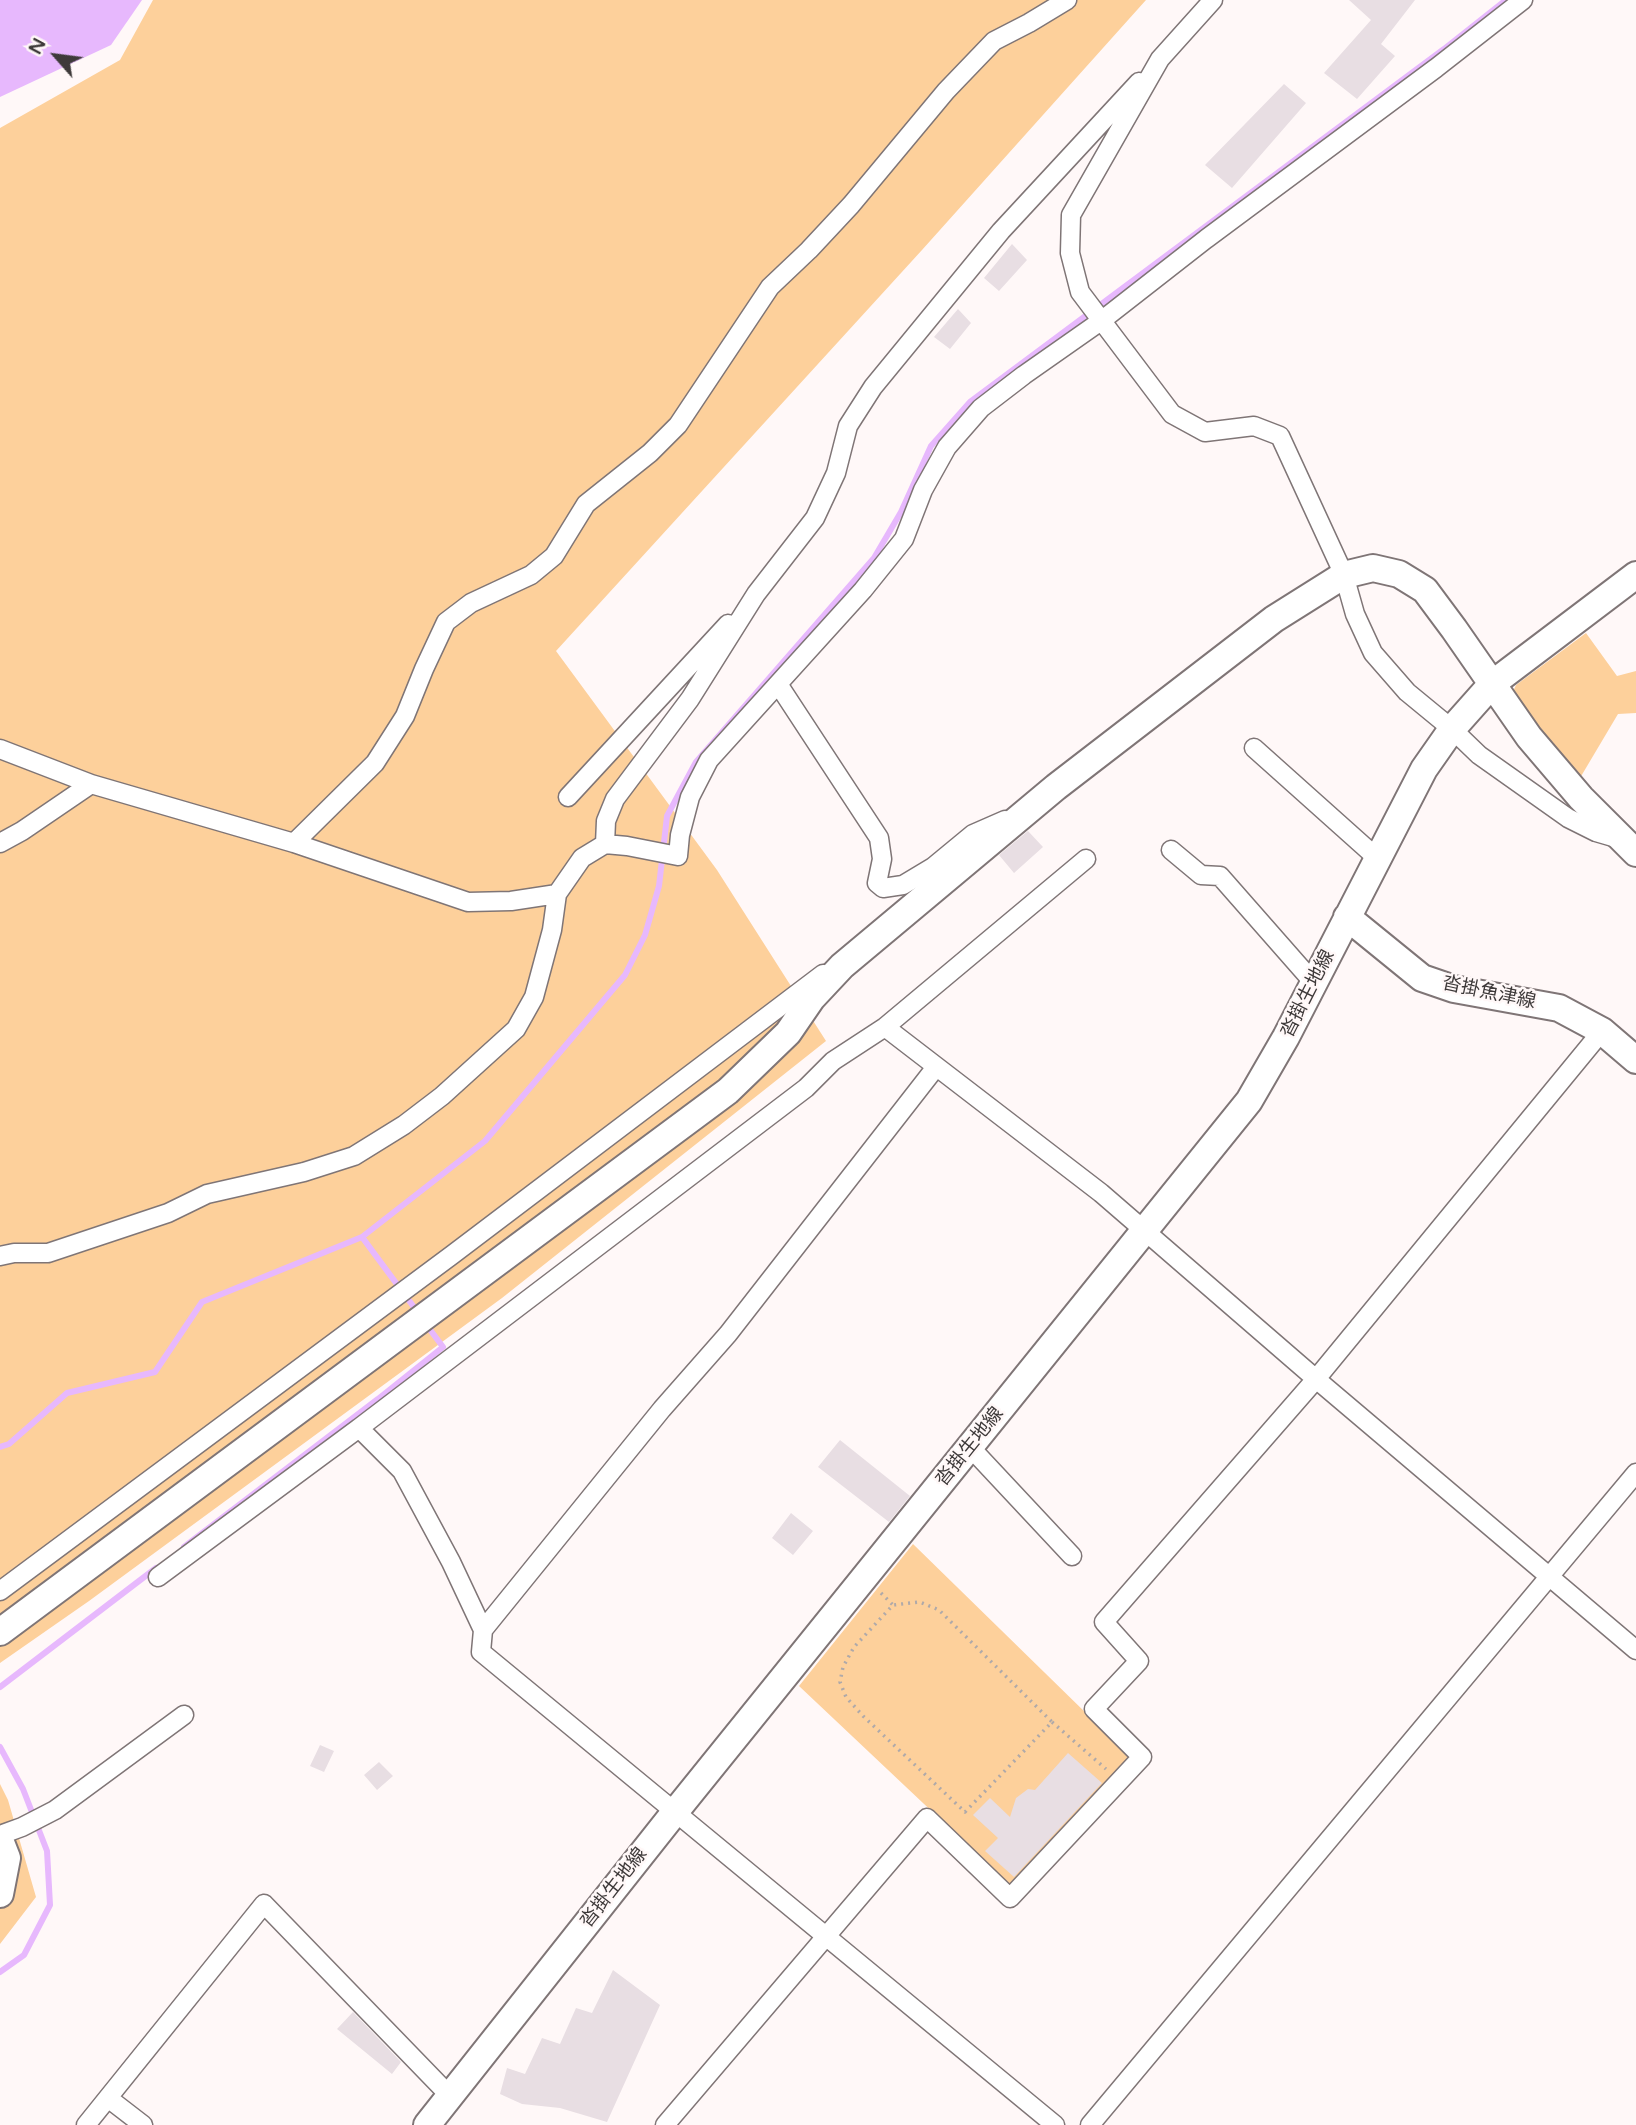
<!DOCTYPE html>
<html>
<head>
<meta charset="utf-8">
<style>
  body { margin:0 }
  #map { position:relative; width:1636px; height:2125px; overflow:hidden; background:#fff8f8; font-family:"Varela Round",sans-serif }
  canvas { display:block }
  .north { position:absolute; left:21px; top:21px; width:70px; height:70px; -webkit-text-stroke:5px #fff8f8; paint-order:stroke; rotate:298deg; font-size:19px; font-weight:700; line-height:28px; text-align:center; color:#3e3a3a }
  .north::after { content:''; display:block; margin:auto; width:24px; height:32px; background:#3e3a3a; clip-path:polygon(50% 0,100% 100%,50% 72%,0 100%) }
</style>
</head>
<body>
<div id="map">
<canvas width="1636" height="2125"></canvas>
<div class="north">N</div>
</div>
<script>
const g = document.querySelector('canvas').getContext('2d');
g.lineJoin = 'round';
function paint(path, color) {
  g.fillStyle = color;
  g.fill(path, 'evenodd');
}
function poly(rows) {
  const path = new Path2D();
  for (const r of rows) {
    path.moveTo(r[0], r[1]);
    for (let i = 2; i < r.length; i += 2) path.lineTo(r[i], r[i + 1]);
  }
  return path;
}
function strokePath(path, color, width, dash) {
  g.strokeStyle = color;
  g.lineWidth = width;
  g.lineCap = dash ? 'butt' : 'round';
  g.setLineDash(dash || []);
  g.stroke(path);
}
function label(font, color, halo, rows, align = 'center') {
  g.font = font + ' "Varela Round","Noto Sans JP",sans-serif';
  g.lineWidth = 5;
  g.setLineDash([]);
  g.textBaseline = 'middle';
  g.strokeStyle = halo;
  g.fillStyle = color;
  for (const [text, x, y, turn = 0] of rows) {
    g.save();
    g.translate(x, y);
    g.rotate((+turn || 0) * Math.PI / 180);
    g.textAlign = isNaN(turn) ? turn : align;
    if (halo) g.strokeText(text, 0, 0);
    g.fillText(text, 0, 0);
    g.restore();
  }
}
paint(poly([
  [153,0,1146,0,922,250,556,651,717,870,826,1041,502,1298,89,1601,0,1663,0,128,120,60],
  [1586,633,1617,676,1636,671,1636,713,1618,714,1580,778,1512,694,1516,685],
  [913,1544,1132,1758,1012,1887,799,1686],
  [0,1784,8,1800,36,1897,0,1944]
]), '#fdd09b');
paint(poly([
  [0,0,142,0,111,45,0,97]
]), '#e7b8fd');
strokePath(poly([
  [362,1237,419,1314],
  [0,1447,9,1444,67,1393,155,1372,202,1302,362,1237,485,1141,625,975,645,935,659,886,667,816,696,762,874,558,901,512,931,446,970,402,1444,49,1506,0],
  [184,1547,378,1399,443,1347,425,1323],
  [0,1687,156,1568],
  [0,1747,23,1789,47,1851,50,1905,24,1955,0,1972]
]), '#e7b8fd', 6);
paint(poly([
  [1349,0,1415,0,1381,44,1395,56,1357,99,1324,73,1371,20],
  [1284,84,1306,103,1232,188,1205,165],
  [1012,244,1027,260,999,291,984,278],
  [958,309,971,323,950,349,934,337],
  [1028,831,1043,847,1014,873,999,855],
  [840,1440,910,1496,889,1522,818,1467],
  [791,1513,813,1531,793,1555,772,1538],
  [320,1745,334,1751,324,1772,310,1766],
  [1068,1753,1102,1783,1014,1877,985,1851,998,1838,973,1815,990,1798,1010,1817,1016,1798,1028,1789,1035,1790],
  [379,1762,393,1776,377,1790,364,1775],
  [613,1970,660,2005,607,2122,560,2108,522,2104,500,2094,507,2068,525,2074,542,2038,560,2044,576,2008,592,2013],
  [353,2012,401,2062,392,2074,337,2029]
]), '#e8dee3');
const street = poly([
  [1213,0,1160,59,1071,215,1070,253,1080,292,1172,414,1205,432,1254,426,1280,436,1344,575,1355,614,1373,653,1407,692,1452,729,1479,755,1568,818,1596,832,1620,839],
  [778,684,879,838,882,859,877,883,883,888,903,885,933,867,973,834,1005,820],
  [1254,748,1377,858],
  [0,749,91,784,294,843],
  [568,797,728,624],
  [0,843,22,831,91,784],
  [605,844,606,821,615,799,690,699,756,594,815,518,836,473,848,426,873,387,1001,231,1139,82],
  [1171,850,1201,875,1220,876,1314,983],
  [557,894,511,901,468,902,294,843,375,763,405,716,424,669,446,622,471,603,531,575,554,556,586,504,650,453,678,425,770,287,809,250,851,205,946,91,994,41,1029,23,1067,0],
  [885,1027,1101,1193,1316,1379,1602,1031],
  [936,1067,728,1334,662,1409,483,1630,481,1652,1055,2125],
  [0,1256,14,1253,48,1253,168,1213,207,1194,304,1172,354,1156,404,1125,442,1096,516,1029,534,997,552,930,557,894,582,858,605,844,627,846,678,856,680,835,690,797,709,760,863,590,904,539,923,490,947,447,981,408,1024,375,1101,321,1206,239,1436,68,1523,0],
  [970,1447,1072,1556],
  [158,1577,359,1428],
  [0,1591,452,1255,823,974],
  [483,1630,451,1562,402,1471,359,1428,806,1088,833,1061,885,1027,1086,859],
  [0,1835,22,1827,55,1810,184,1715],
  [108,2098,143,2125],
  [86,2125,264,1904,450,2096],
  [665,2125,927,1818,1010,1898,1142,1757,1094,1709,1139,1661,1104,1622,1316,1379,1636,1650],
  [1090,2125,1636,1473]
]);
const secondary = poly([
  [1347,917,1422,978,1454,989,1559,1008,1602,1031,1636,1060],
  [0,1632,728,1091,788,1033,812,998,842,966,1056,787,1274,619,1344,575,1373,568,1399,574,1425,590,1454,629,1529,737,1581,798,1636,853],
  [0,1840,7,1858,0,1894],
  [427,2125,675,1812,1249,1101,1286,1037,1424,769,1452,729,1492,684,1636,575]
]);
strokePath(street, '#7f7576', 21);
strokePath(secondary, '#7f7576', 30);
strokePath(poly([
  [881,1593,893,1605,854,1647,843,1667,840,1682,846,1697,863,1716,965,1812,1052,1722,939,1610,920,1602,893,1605],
  [1052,1722,1106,1769]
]), '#afa9a9', 3.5, [2, 5]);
strokePath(street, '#fff', 18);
strokePath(secondary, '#fff', 26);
label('19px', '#3e3a3a', '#fff8f8', [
  ["沓掛魚津線",1489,993,12],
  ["沓掛生地線",1308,994,-63],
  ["沓掛生地線",970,1447,-51],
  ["沓掛生地線",614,1888,-52]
]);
</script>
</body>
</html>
